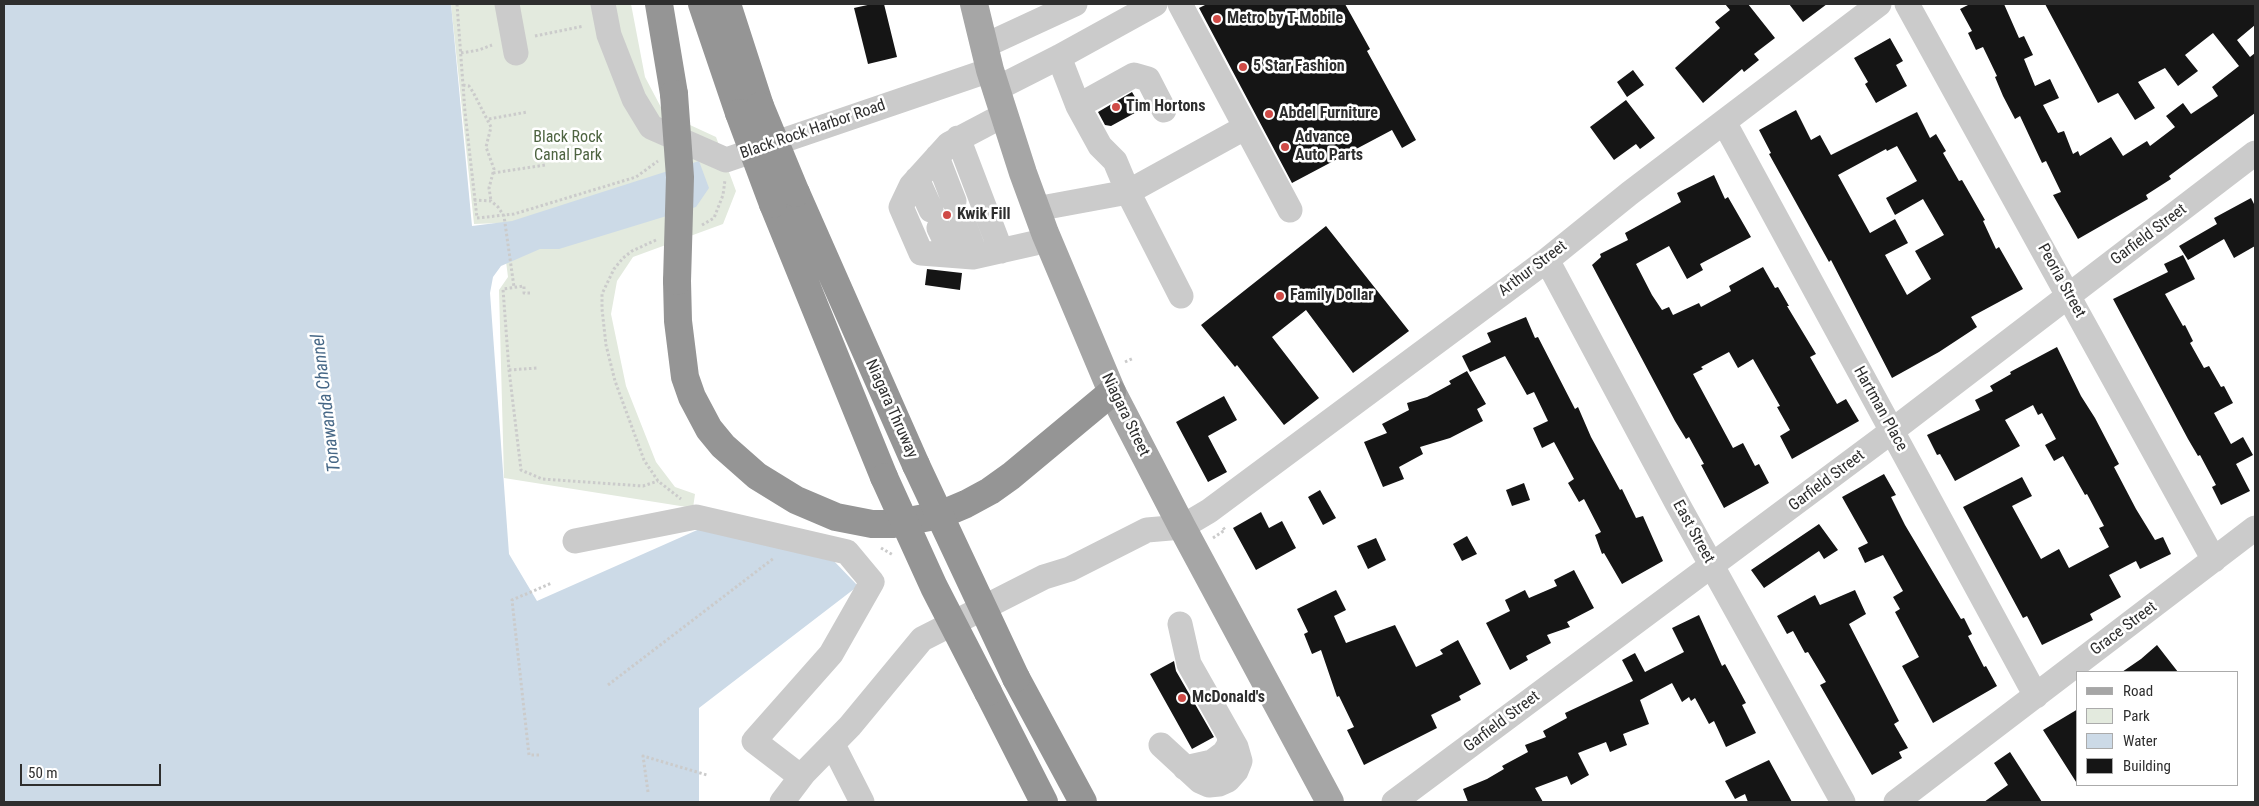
<!DOCTYPE html>
<html>
<head>
<meta charset="utf-8">
<style>
  body { margin:0 }
  #map { position:relative; width:2259px; height:806px; overflow:hidden; background:#fff; font-family:"Roboto Condensed",sans-serif }
  canvas { display:block }
  .frame { position:absolute; inset:0; border:5px solid #2e2e2e; pointer-events:none }
  .legend { position:absolute; left:2076px; top:671px; width:162px; height:115px; box-sizing:border-box; background:#fff; border:1px solid #ababab; margin:0; padding:6px 9px; list-style:none; font-size:15px; color:#2e2e2e }
  .legend li { display:flex; align-items:center; gap:10px; height:25px }
  .legend b { width:25px; border:1px solid #ababab }
  .scale { position:absolute; left:20px; top:764px; width:141px; height:22px; box-sizing:border-box; border:2px solid #2e2e2e; border-top:0; padding-left:6px; font-size:15px; line-height:18px; white-space:nowrap; color:#2e2e2e; -webkit-text-stroke:4px #fff; paint-order:stroke }
</style>
</head>
<body>
<div id="map">
<canvas width="2259" height="806"></canvas>
<div class="frame"></div>
<ul class="legend">
<li><b style="height:6px;background:#a6a6a6"></b>Road</li>
<li><b style="height:14px;background:#e3eade"></b>Park</li>
<li><b style="height:14px;background:#ccdae7"></b>Water</li>
<li><b style="height:14px;background:#151515"></b>Building</li>
</ul>
<div class="scale">50 m</div>
</div>
<script>
const g = document.querySelector('canvas').getContext('2d');
g.lineJoin = 'round';
function paint(path, color) {
  g.fillStyle = color;
  g.fill(path, 'evenodd');
}
function poly(rows) {
  const path = new Path2D();
  for (const r of rows) {
    path.moveTo(r[0], r[1]);
    for (let i = 2; i < r.length; i += 2) path.lineTo(r[i], r[i + 1]);
  }
  return path;
}
function strokePath(path, color, width, dash) {
  g.strokeStyle = color;
  g.lineWidth = width;
  g.lineCap = dash ? 'butt' : 'round';
  g.setLineDash(dash || []);
  g.stroke(path);
}
function label(font, color, halo, rows, align = 'center') {
  g.font = font + ' "Roboto Condensed",sans-serif';
  g.lineWidth = 5;
  g.setLineDash([]);
  g.textBaseline = 'middle';
  g.strokeStyle = halo;
  g.fillStyle = color;
  for (const [text, x, y, turn = 0] of rows) {
    g.save();
    g.translate(x, y);
    g.rotate((+turn || 0) * Math.PI / 180);
    g.textAlign = isNaN(turn) ? turn : align;
    if (halo) g.strokeText(text, 0, 0);
    g.fillText(text, 0, 0);
    g.restore();
  }
}
paint(poly([
  [451,4,631,4,645,77,664,113,716,137,736,191,723,224,633,257,617,281,611,314,626,386,656,462,675,487,695,494,693,508,504,478,499,290,508,277,501,223,474,224]
]), '#e3eade');
paint(poly([
  [4,4,451,4,472,226,512,221,699,161,709,188,696,207,559,249,540,249,501,266,493,277,490,293,509,554,537,601,704,527,833,560,858,586,699,708,699,802,4,802]
]), '#ccdae7');
paint(poly([
  [872,4,884,4,897,57,868,64,854,8],
  [1207,4,1345,4,1370,49,1367,51,1416,140,1402,148,1392,130,1292,183,1199,8],
  [1725,4,1748,4,1775,38,1754,54,1759,60,1744,72,1742,69,1703,103,1675,68,1720,28,1715,22,1730,10],
  [1789,4,1827,4,1803,22],
  [1970,4,2004,4,2019,38,2024,36,2033,55,2024,59,2035,86,2050,79,2059,98,2043,105,2058,133,2064,131,2073,154,2078,151,2080,156,2111,137,2123,156,2147,141,2150,146,2175,127,2166,116,2183,103,2191,114,2218,96,2212,87,2239,66,2213,33,2185,55,2198,71,2178,86,2165,68,2138,82,2155,108,2135,120,2118,93,2098,103,2045,4,2255,4,2255,25,2237,40,2250,57,2255,53,2255,113,2169,176,2171,179,2146,195,2148,199,2078,239,2053,195,2061,192,2046,161,2042,163,2020,116,2015,119,2003,96,1995,77,1997,76,1983,47,1976,50,1968,33,1972,31,1960,9],
  [1890,38,1903,61,1896,65,1907,86,1876,103,1865,84,1868,82,1854,58],
  [1633,70,1644,85,1627,97,1617,82],
  [1132,92,1142,109,1111,126,1105,125,1098,112],
  [1626,100,1655,138,1640,149,1636,144,1614,160,1590,127],
  [1796,110,1811,140,1820,135,1831,155,1917,112,1930,138,1936,134,1946,151,1943,153,1959,181,1962,180,1985,220,1983,221,1996,249,1999,247,2023,289,1971,317,1977,327,1939,352,1892,378,1831,260,1829,262,1769,154,1771,153,1759,130],
  [1897,146,1917,181,1886,198,1895,215,1923,199,1944,235,1915,251,1931,279,1907,295,1885,255,1908,243,1895,219,1870,233,1838,175,1886,149,1887,151],
  [1714,175,1725,199,1728,197,1751,237,1700,264,1703,270,1687,279,1669,246,1636,264,1652,295,1662,310,1669,307,1673,315,1699,303,1701,307,1731,291,1729,286,1763,267,1775,288,1778,287,1789,306,1787,306,1816,354,1810,357,1837,404,1846,399,1859,421,1792,459,1780,436,1790,430,1777,407,1780,406,1753,359,1738,368,1729,352,1701,367,1703,369,1693,374,1733,448,1743,443,1755,466,1759,464,1769,483,1724,508,1701,465,1704,464,1689,437,1686,439,1675,421,1592,265,1601,257,1600,254,1628,240,1625,233,1681,202,1677,193],
  [2251,198,2255,206,2255,246,2234,258,2224,239,2188,260,2179,246,2217,224,2214,218],
  [1326,226,1409,331,1353,373,1306,310,1272,337,1319,398,1284,425,1237,365,1235,367,1201,325],
  [2183,255,2195,279,2165,294,2183,326,2185,325,2193,341,2190,343,2204,368,2209,366,2221,387,2224,386,2233,403,2214,413,2231,444,2243,437,2253,455,2236,464,2250,491,2221,505,2212,487,2216,485,2200,455,2198,456,2188,439,2113,299,2168,272,2164,264],
  [927,269,962,273,960,290,925,285],
  [1526,317,1535,338,1538,337,1575,409,1578,407,1591,437,1620,490,1622,489,1636,518,1643,516,1663,561,1622,584,1604,553,1602,554,1595,535,1601,532,1584,499,1579,502,1568,483,1574,479,1554,442,1542,448,1533,428,1548,421,1534,392,1527,395,1505,356,1470,372,1462,356,1491,342,1487,333],
  [2057,347,2081,396,2095,418,2119,464,2114,467,2136,509,2155,540,2163,537,2171,554,2140,569,2136,561,2109,575,2121,597,2090,614,2093,620,2042,645,2027,616,2023,618,1963,507,2022,477,2032,496,2012,506,2041,559,2059,549,2069,568,2109,547,2099,528,2104,526,2087,494,2085,495,2063,456,2054,461,2045,445,2056,439,2042,413,2038,415,2033,405,2005,420,2020,446,1955,481,1940,454,1937,455,1927,435,1980,410,1975,400,1993,391,1990,386,2011,374,2010,372],
  [1467,371,1486,404,1477,409,1483,421,1450,438,1420,447,1423,454,1399,467,1404,479,1383,487,1364,442,1387,433,1382,424,1409,410,1407,403,1427,397,1451,384,1449,381],
  [1224,396,1237,420,1208,436,1227,472,1208,482,1176,422],
  [1884,474,1896,495,1891,497,1905,525,1961,619,1964,618,1972,634,1968,636,1984,667,1986,666,1997,686,1933,723,1902,666,1919,657,1895,612,1900,609,1893,597,1903,591,1883,555,1865,563,1858,548,1868,543,1842,497],
  [1524,483,1530,500,1512,506,1506,490],
  [1320,490,1336,518,1323,525,1308,497],
  [1261,512,1269,528,1282,521,1296,548,1256,570,1233,528],
  [1819,524,1838,550,1824,559,1819,551,1764,588,1751,570],
  [1467,536,1477,554,1462,561,1453,544],
  [1376,538,1386,560,1368,569,1357,546],
  [1574,570,1594,608,1567,622,1570,627,1547,635,1551,643,1526,656,1528,660,1510,670,1486,623,1510,611,1505,600,1525,590,1529,598,1557,586,1554,580],
  [1336,590,1346,610,1334,616,1346,643,1395,625,1416,667,1443,654,1440,650,1458,640,1481,684,1459,696,1461,700,1431,715,1437,728,1364,765,1347,730,1354,727,1339,696,1337,697,1321,650,1312,654,1304,634,1308,632,1297,609],
  [1855,590,1866,614,1849,624,1899,721,1894,724,1908,748,1899,752,1902,758,1872,775,1820,685,1826,682,1808,652,1805,653,1793,631,1787,634,1777,616,1815,595,1820,605],
  [1699,615,1722,666,1725,664,1746,703,1742,705,1756,733,1726,747,1714,721,1709,724,1695,698,1691,701,1689,697,1682,702,1672,683,1640,700,1649,724,1623,734,1627,745,1610,752,1606,742,1578,753,1589,775,1571,785,1567,776,1535,788,1543,802,1468,802,1463,789,1487,779,1504,769,1502,766,1528,752,1525,745,1546,737,1543,731,1567,718,1565,713,1633,681,1622,660,1635,653,1645,672,1684,652,1672,628],
  [2157,645,2178,672,2122,672,2141,659],
  [1174,661,1176,671,1214,737,1192,749,1150,674],
  [2078,709,2078,785,2043,730],
  [2010,752,2042,802,1984,802,2008,785,1994,763],
  [1769,760,1792,802,1748,802,1745,794,1735,799,1725,781]
]), '#151515');
strokePath(poly([
  [457,4,465,112,477,218,514,214,636,177,658,161],
  [535,36,584,26],
  [461,53,479,50,492,45],
  [463,85,469,86,473,92,491,127,486,147,494,169,489,188,491,201],
  [489,119,527,112],
  [493,173,545,165],
  [474,200,491,201,498,207,504,216,514,287],
  [702,225,714,218,723,195,725,180],
  [656,240,632,251,623,258,614,269,602,294,602,309,606,345,615,381,644,460,658,481,681,499],
  [530,293,524,293,524,286,503,289,509,370,521,470,542,479,643,486,658,481],
  [1125,362,1134,358],
  [509,370,537,368],
  [1213,538,1225,530,1222,526],
  [881,548,893,555],
  [608,685,774,558],
  [539,755,529,755,512,600,552,583],
  [648,792,643,756,707,775]
]), '#cbcbcb', 3, [2.5, 2.5]);
strokePath(poly([
  [507,4,516,53],
  [603,4,609,35,634,99,651,127,726,160,990,70],
  [1180,4,1290,210],
  [1907,4,2214,560],
  [984,46,1075,4],
  [1059,57,1078,106,1100,146,1115,161,1128,192,1246,127],
  [996,89,1059,57,1155,4],
  [1078,106,1134,75,1148,79,1164,110],
  [1004,115,949,144,911,186,901,207,921,253,973,257,1035,243,1047,238],
  [1724,122,2036,696],
  [958,138,1001,251],
  [937,157,954,201],
  [917,179,931,210],
  [1036,209,1128,192,1181,296],
  [962,219,976,256],
  [939,228,952,255],
  [1547,260,1677,503,1843,802],
  [575,541,696,517,847,552,872,582,831,654,754,741,801,777],
  [833,745,862,802],
  [1161,745,1200,781,1209,785,1219,784,1228,780,1236,771,1240,761,1236,747,1189,664,1180,624],
  [1185,768,1212,762,1224,753,1229,745,1230,736],
  [782,802,804,773,850,726,922,639,1044,577,1070,569,1147,530,1182,527,1209,511,1547,260,1630,193,1879,4],
  [1394,802,1880,440,2255,153],
  [1896,802,2255,528]
]), '#cbcbcb', 25);
strokePath(poly([
  [974,4,990,70,1023,173,1045,233,1112,392,1182,527,1330,802]
]), '#a6a6a6', 28);
strokePath(poly([
  [659,4,674,94],
  [702,4,739,113],
  [727,4,760,106],
  [796,193,916,465],
  [773,204,884,477],
  [677,281,678,321,685,377,692,397,709,429,723,446,757,476,796,500,836,517,872,524,893,524,940,515,966,504,990,491,1011,476,1112,392],
  [1016,678,1083,802],
  [988,692,1044,802]
]), '#959595', 28);
strokePath(poly([
  [674,94,680,177,677,281],
  [760,106,796,193],
  [739,113,773,204],
  [916,465,1016,678],
  [884,477,934,587,988,692]
]), '#959595', 28);
for (const [x, y, r, color] of [
  [1217,19,5,"#cf4a46"],
  [1243,67,5,"#cf4a46"],
  [1116,107,5,"#cf4a46"],
  [1269,114,5,"#cf4a46"],
  [1285,147,5,"#cf4a46"],
  [947,215,5,"#cf4a46"],
  [1280,296,5,"#cf4a46"],
  [1182,698,5,"#cf4a46"]
]) {
  const dot = new Path2D();
  dot.arc(x, y, r, 0, 2 * Math.PI);
  g.fillStyle = color;
  g.fill(dot);
  strokePath(dot, '#fff', 2);
}
label('bold 16px', '#2e2e2e', '#fff', [
  ["Metro by T-Mobile",1227,19],
  ["5 Star Fashion",1253,67],
  ["Tim Hortons",1126,107],
  ["Abdel Furniture",1279,114],
  ["Advance",1295,138],
  ["Auto Parts",1295,156],
  ["Kwik Fill",957,215],
  ["Family Dollar",1290,296],
  ["McDonald's",1192,698]
], 'left');
label('16px', '#2e2e2e', '#fff', [
  ["Black Rock Harbor Road",813,130,-19],
  ["Garfield Street",2149,235,-37],
  ["Arthur Street",1533,269,-37],
  ["Peoria Street",2061,281,61],
  ["Niagara Thruway",891,409,66],
  ["Hartman Place",1880,409,61],
  ["Niagara Street",1125,415,64],
  ["Garfield Street",1827,481,-37],
  ["East Street",1693,532,61],
  ["Grace Street",2124,629,-37],
  ["Garfield Street",1502,722,-37]
]);
label('16px', '#4e6441', '#fff', [
  ["Black Rock",568,138],
  ["Canal Park",568,156]
]);
label('italic 18px', '#466786', '#fff', [
  ["Tonawanda Channel",327,403,-97]
]);
</script>
</body>
</html>
